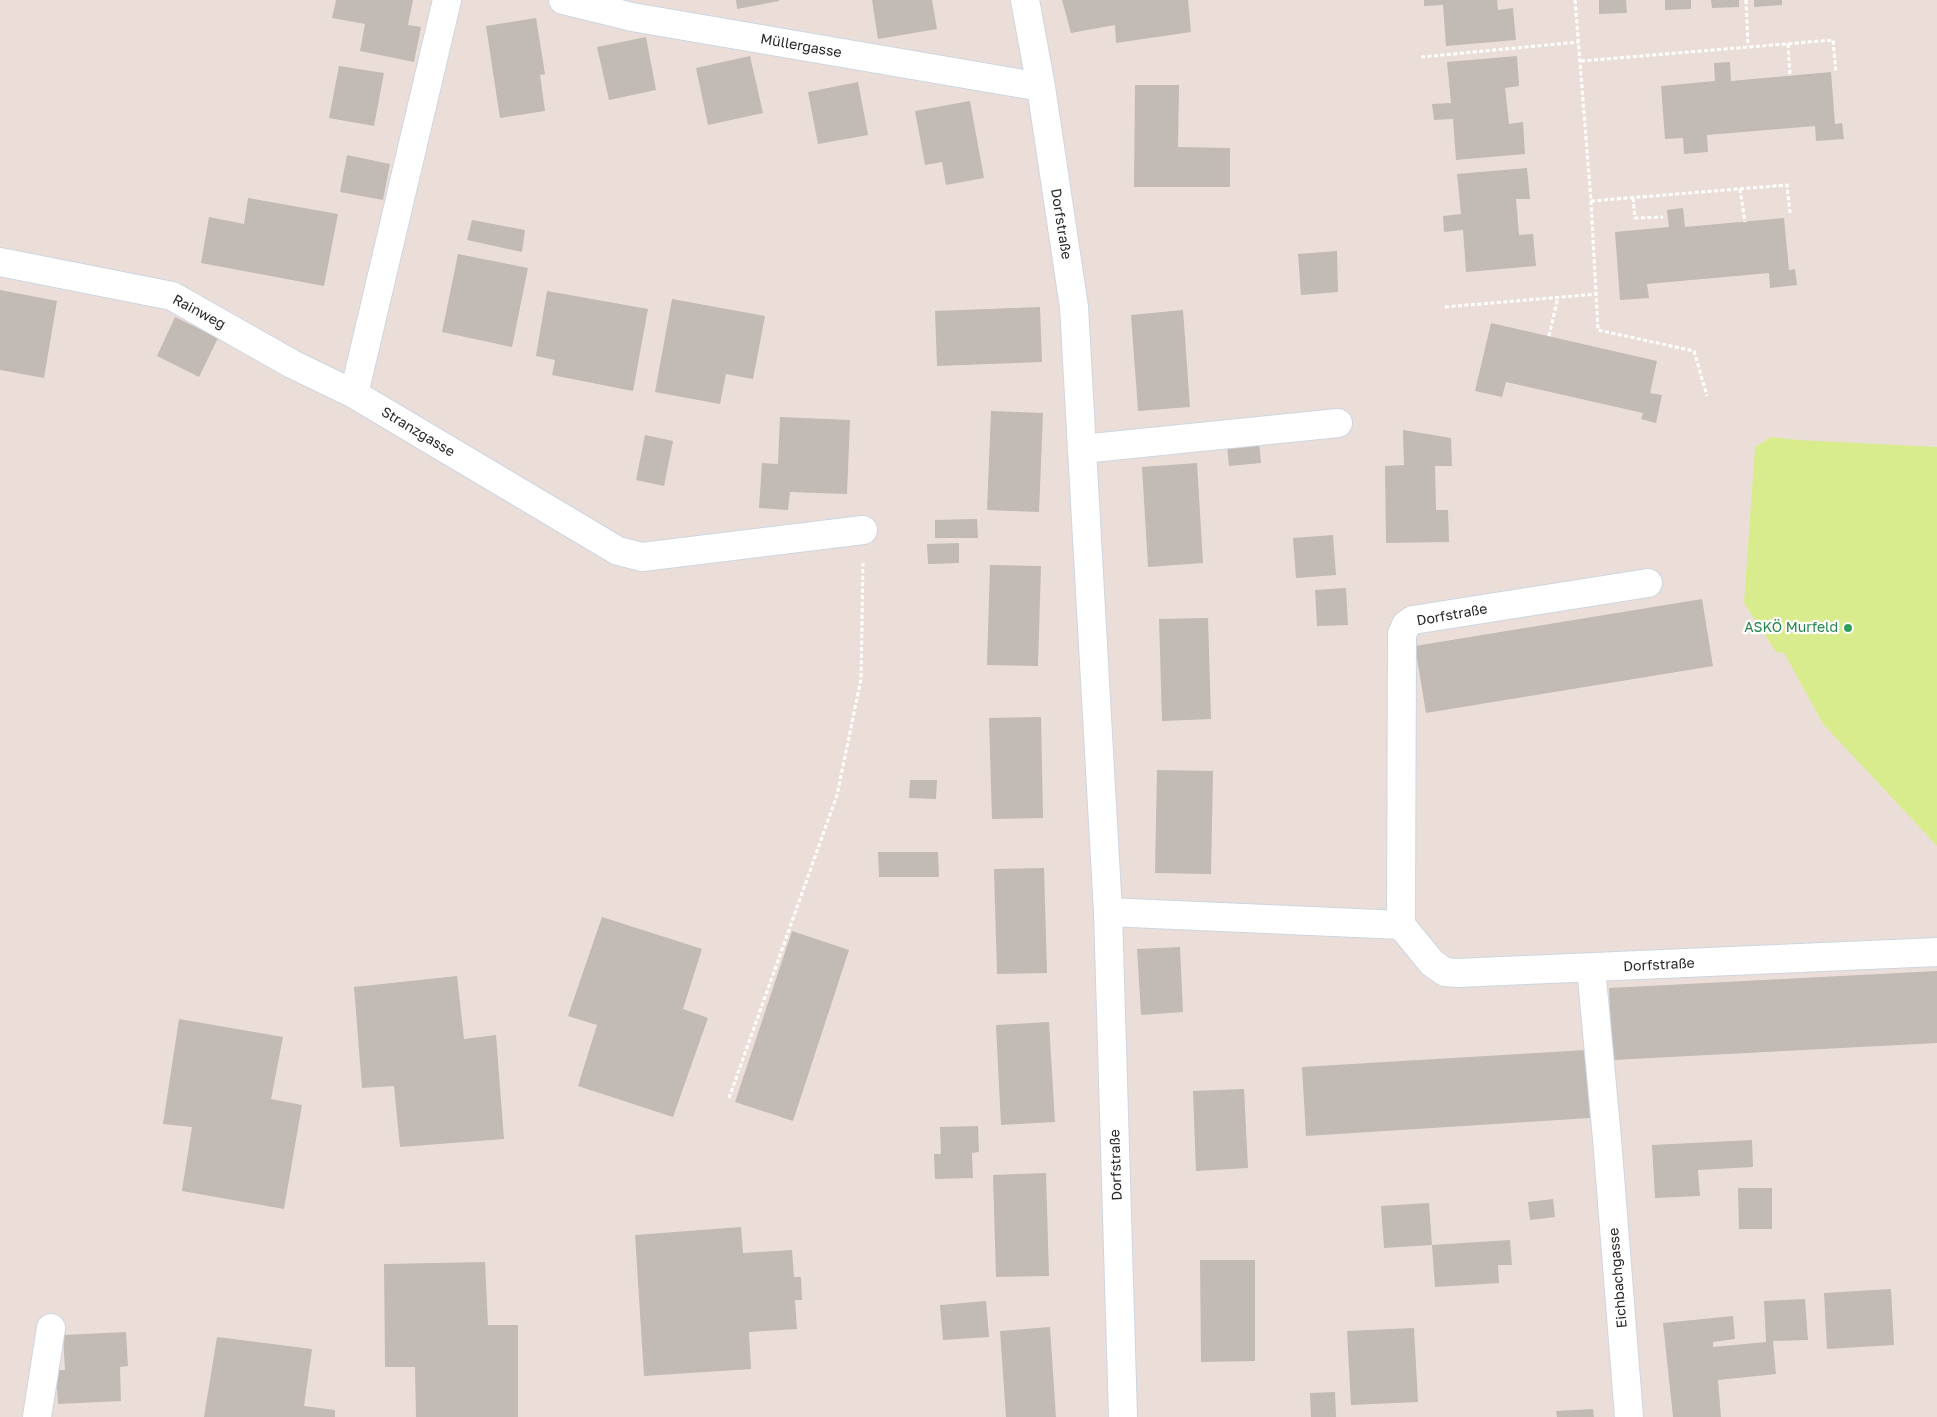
<!DOCTYPE html>
<html>
<head>
<meta charset="utf-8">
<style>
  body { margin:0 }
  canvas { display:block; background:#ebded8 }
</style>
</head>
<body>
<canvas width="1937" height="1417"></canvas>
<script>
const g = document.querySelector('canvas').getContext('2d');
g.lineJoin = 'round';
function paint(path, color) {
  g.fillStyle = color;
  g.fill(path, 'evenodd');
}
function poly(rows) {
  const path = new Path2D();
  for (const r of rows) {
    path.moveTo(r[0], r[1]);
    for (let i = 2; i < r.length; i += 2) path.lineTo(r[i], r[i + 1]);
  }
  return path;
}
function strokePath(path, color, width, dash) {
  g.strokeStyle = color;
  g.lineWidth = width;
  g.lineCap = dash ? 'butt' : 'round';
  g.setLineDash(dash || []);
  g.stroke(path);
}
function label(font, color, halo, rows, align = 'center') {
  g.font = font + ' "Golos Text",sans-serif';
  g.lineWidth = 4.5;
  g.setLineDash([]);
  g.textBaseline = 'middle';
  g.strokeStyle = halo;
  g.fillStyle = color;
  for (const [text, x, y, turn = 0] of rows) {
    g.save();
    g.translate(x, y);
    g.rotate((+turn || 0) * Math.PI / 180);
    g.textAlign = isNaN(turn) ? turn : align;
    if (halo) g.strokeText(text, 0, 0);
    g.fillText(text, 0, 0);
    g.restore();
  }
}
paint(poly([
  [1771,437,1798,440,1937,447,1937,846,1823,724,1784,653,1776,652,1744,603,1755,447]
]), '#d9ec8d');
paint(poly([
  [336,0,413,0,408,25,421,27,414,62,360,51,365,24,332,18],
  [736,0,779,0,779,1,737,9],
  [872,0,932,0,937,29,878,39],
  [1062,0,1188,0,1191,32,1116,43,1115,25,1071,33],
  [1424,0,1497,0,1498,10,1513,8,1516,40,1446,46,1443,5,1424,6],
  [1599,0,1626,0,1627,13,1599,14],
  [1665,0,1691,0,1691,9,1665,10],
  [1711,0,1739,0,1739,7,1712,8],
  [1754,0,1782,0,1782,5,1754,7],
  [536,18,545,74,540,75,545,111,500,118,486,26],
  [646,37,656,90,609,100,597,47],
  [750,56,763,113,708,125,696,68],
  [1517,56,1519,86,1505,88,1509,124,1523,122,1525,154,1456,160,1453,119,1434,120,1432,104,1451,103,1447,62],
  [1730,62,1731,81,1831,72,1835,124,1842,123,1844,139,1816,141,1815,126,1707,135,1708,152,1684,154,1683,138,1665,139,1661,86,1715,81,1714,63],
  [339,66,384,73,374,126,329,118],
  [858,82,868,135,818,144,808,92],
  [1135,85,1179,85,1178,147,1230,148,1230,187,1134,187],
  [970,101,984,178,946,185,942,162,925,165,915,111],
  [347,155,390,164,383,200,340,192],
  [1527,168,1530,199,1516,199,1519,235,1533,234,1536,266,1466,272,1463,230,1444,232,1443,216,1461,214,1457,174],
  [248,198,338,214,324,286,201,263,209,217,244,224],
  [1683,208,1685,227,1784,218,1789,270,1795,269,1797,285,1770,288,1769,273,1647,284,1649,298,1620,300,1615,232,1669,227,1667,210],
  [472,220,525,230,522,252,467,240],
  [1337,251,1338,292,1301,295,1298,254],
  [458,254,528,268,512,347,442,332],
  [0,290,57,301,44,378,0,370],
  [547,291,648,309,633,391,552,375,555,360,536,356],
  [672,299,765,316,753,379,726,374,720,404,655,392],
  [1040,307,1042,362,937,366,935,311],
  [1183,310,1190,407,1138,411,1131,315],
  [175,317,218,338,199,377,157,356],
  [1491,323,1657,361,1650,393,1662,395,1656,423,1641,419,1643,413,1506,382,1502,397,1475,391],
  [991,411,1043,413,1039,512,987,510],
  [780,417,850,420,847,494,790,492,788,510,759,508,762,463,778,464],
  [1403,430,1451,438,1452,466,1435,466,1436,510,1448,510,1449,542,1386,543,1385,466,1404,465],
  [645,435,673,441,664,486,636,480],
  [1259,442,1261,463,1229,466,1227,445],
  [1197,463,1203,563,1148,567,1142,467],
  [977,519,978,538,935,538,935,520],
  [1333,535,1336,575,1296,578,1293,538],
  [959,543,959,563,928,564,927,544],
  [990,565,1041,566,1038,666,987,665],
  [1346,588,1348,625,1317,626,1315,590],
  [1702,599,1713,666,1426,713,1415,646],
  [1208,618,1211,719,1162,721,1159,619],
  [1041,717,1043,818,992,819,989,718],
  [1157,770,1213,771,1211,874,1155,873],
  [910,780,937,780,936,799,909,798],
  [878,852,938,852,939,877,879,877],
  [1044,868,1047,973,997,974,994,869],
  [602,917,702,949,683,1009,708,1018,673,1117,578,1086,597,1025,568,1016],
  [792,931,849,950,793,1121,735,1102],
  [1180,947,1183,1012,1141,1015,1137,949],
  [1937,971,1937,1043,1613,1060,1609,988],
  [457,976,464,1039,496,1035,504,1139,400,1147,394,1086,362,1088,354,987],
  [179,1019,283,1037,271,1099,302,1105,284,1209,182,1191,192,1127,163,1124],
  [1049,1022,1055,1122,1001,1125,996,1025],
  [1586,1050,1590,1118,1306,1136,1302,1067],
  [1244,1089,1248,1168,1196,1171,1193,1091],
  [978,1126,979,1152,972,1153,973,1178,935,1179,934,1154,941,1154,940,1127],
  [1752,1140,1753,1167,1698,1170,1700,1196,1655,1198,1652,1145],
  [1046,1173,1049,1276,996,1277,993,1175],
  [1738,1188,1772,1188,1772,1229,1739,1229],
  [1553,1199,1555,1217,1530,1220,1528,1202],
  [1429,1203,1432,1245,1384,1248,1381,1206],
  [741,1227,743,1253,792,1250,794,1277,801,1277,802,1300,795,1300,797,1329,749,1332,751,1369,644,1376,635,1235],
  [1510,1240,1512,1265,1498,1265,1499,1283,1435,1287,1432,1245],
  [1200,1260,1255,1260,1255,1361,1201,1362],
  [485,1262,488,1325,518,1325,518,1417,416,1417,415,1367,385,1367,384,1264],
  [1891,1289,1894,1345,1827,1349,1824,1293],
  [1805,1299,1808,1340,1773,1341,1776,1374,1718,1380,1721,1417,1673,1417,1663,1323,1733,1316,1735,1339,1713,1342,1713,1347,1766,1342,1764,1301],
  [986,1301,989,1337,943,1340,940,1305],
  [1050,1327,1056,1417,1006,1417,1000,1331],
  [1414,1328,1418,1402,1351,1405,1347,1331],
  [126,1332,128,1366,120,1367,121,1401,58,1404,56,1370,65,1370,63,1335],
  [217,1337,312,1349,304,1406,335,1410,335,1417,204,1417],
  [1335,1392,1336,1417,1311,1417,1310,1393],
  [1593,1409,1594,1417,1557,1417,1556,1411]
]), '#c2bab4');
const minor = poly([
  [563,0,632,17,1041,87],
  [1025,0,1041,87,1074,307,1108,912,1123,1417],
  [0,262,172,296,292,364,354,394,618,551,642,557,863,530],
  [354,394,447,0],
  [1082,449,1338,423],
  [1108,912,1401,925,1432,963,1445,972,1457,973,1937,952],
  [1401,925,1402,634,1406,625,1413,620,1648,583],
  [1591,968,1607,1139,1629,1417],
  [37,1417,51,1328]
]);
strokePath(minor, '#cdd6e1', 30);
strokePath(poly([
  [1575,0,1591,201,1598,330,1694,351,1707,396],
  [1746,0,1748,46],
  [1788,44,1790,76],
  [1421,57,1579,42],
  [1581,61,1833,40,1836,73],
  [1740,189,1745,222],
  [1633,198,1635,218,1663,217],
  [1591,201,1787,185,1790,213],
  [1445,307,1597,294],
  [1549,336,1558,297],
  [729,1098,837,795,861,679,863,563]
]), '#fff', 3, [4, 2.5]);
strokePath(minor, '#fff', 28);
for (const [x, y, r, color] of [
  [1848,628,5,"#2e9e5b"]
]) {
  const dot = new Path2D();
  dot.arc(x, y, r, 0, 2 * Math.PI);
  g.fillStyle = color;
  g.fill(dot);
  strokePath(dot, '#fff', 2);
}
label('14px', '#272727', '#fff', [
  ["Müllergasse",801,46,10],
  ["Dorfstraße",1061,224,81],
  ["Rainweg",199,312,28],
  ["Stranzgasse",418,432,31],
  ["Dorfstraße",1452,615,-10],
  ["Dorfstraße",1659,965,-3],
  ["Dorfstraße",1116,1165,-92],
  ["Eichbachgasse",1618,1278,-95]
]);
label('14px', '#27864d', '#fff', [
  ["ASKÖ Murfeld",1838,628]
], 'right');
</script>
</body>
</html>
